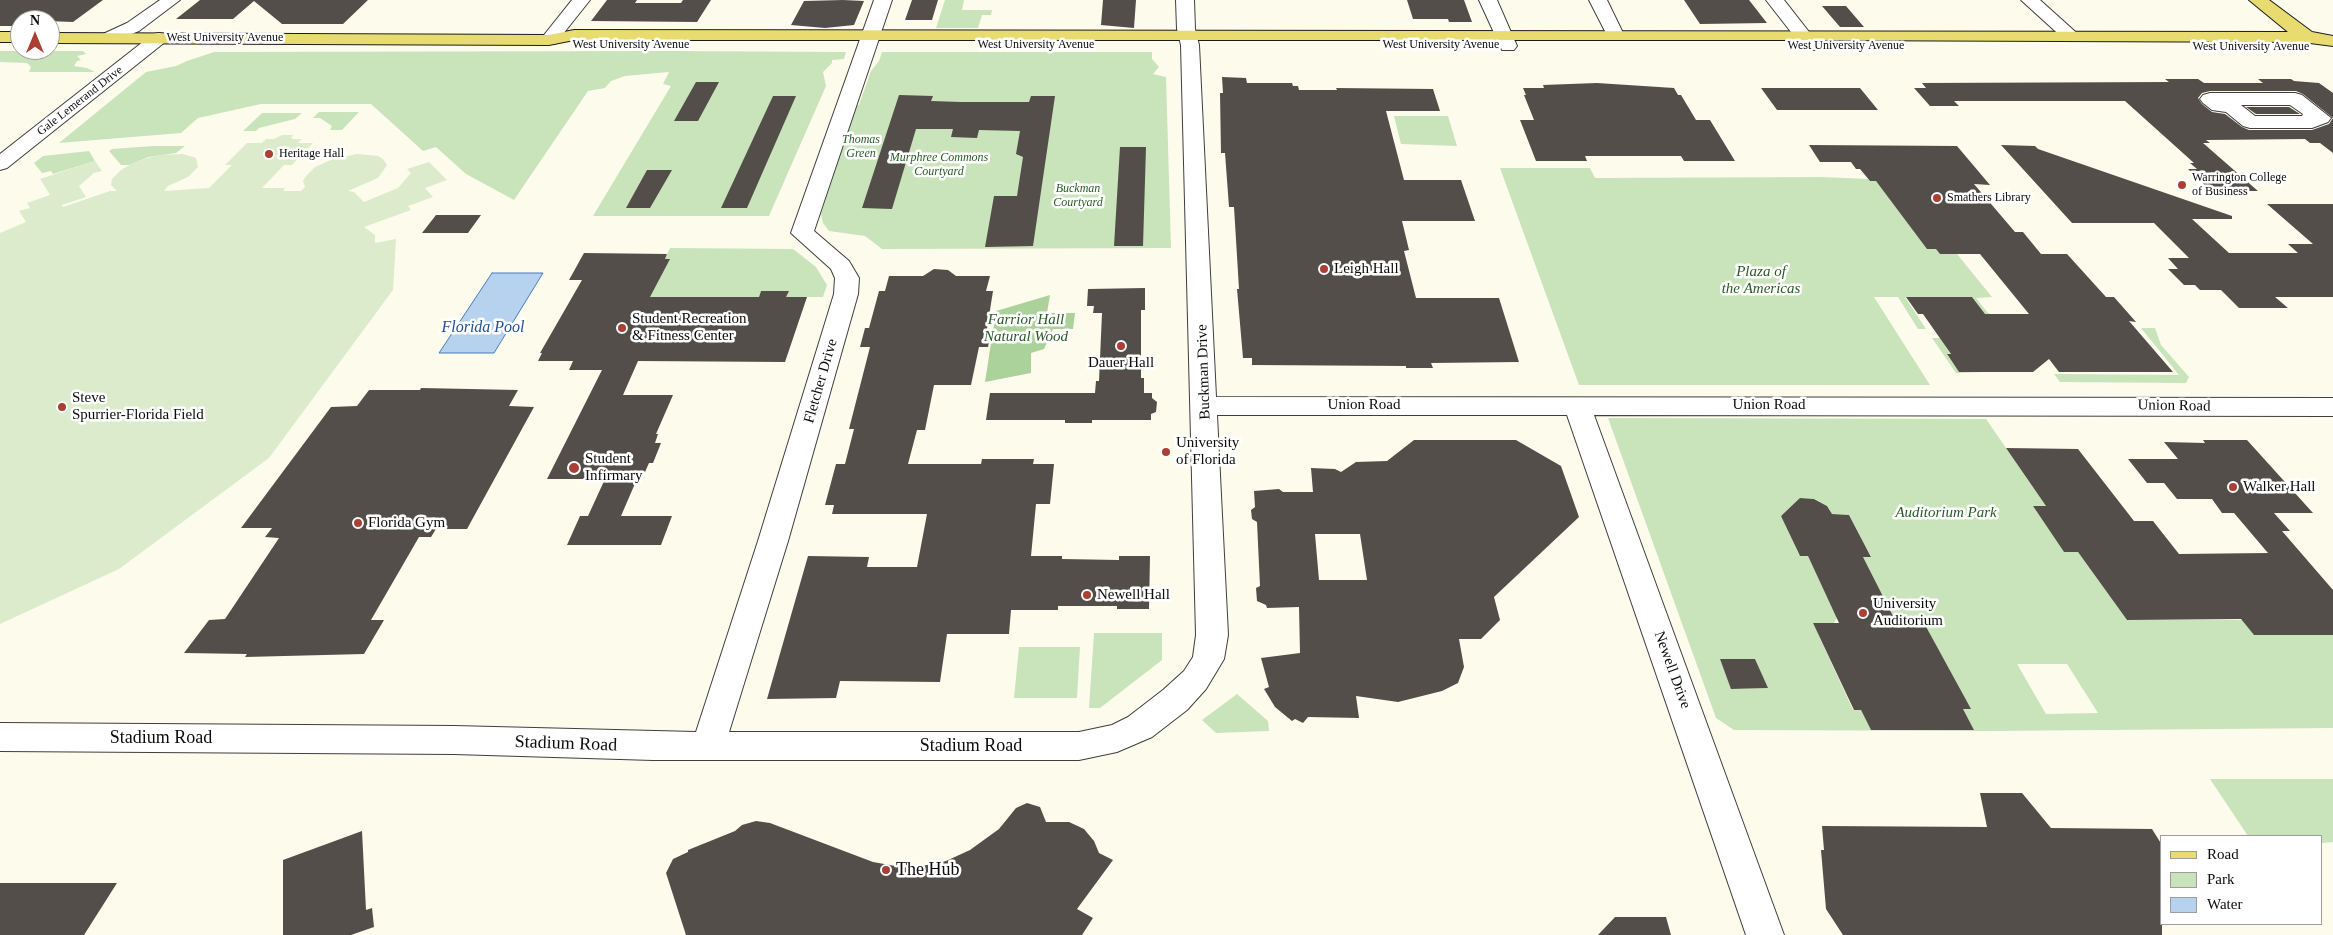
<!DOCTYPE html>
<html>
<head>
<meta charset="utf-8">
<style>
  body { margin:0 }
  #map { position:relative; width:2333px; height:935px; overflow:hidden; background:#fdfcec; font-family:Georgia,serif }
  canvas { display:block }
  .legend { position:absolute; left:2160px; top:835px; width:162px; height:90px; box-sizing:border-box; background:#fff; border:1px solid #9d9d9d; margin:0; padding:6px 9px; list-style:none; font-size:15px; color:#0b0b0b }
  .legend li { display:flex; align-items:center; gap:10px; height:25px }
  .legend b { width:25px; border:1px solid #9d9d9d }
  .north { position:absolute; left:10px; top:10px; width:50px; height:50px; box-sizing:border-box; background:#fff; border:1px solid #9d9d9d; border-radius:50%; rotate:0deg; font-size:14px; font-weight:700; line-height:20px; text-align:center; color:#0b0b0b }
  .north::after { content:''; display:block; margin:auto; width:18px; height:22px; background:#aa3f34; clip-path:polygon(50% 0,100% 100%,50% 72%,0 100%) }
</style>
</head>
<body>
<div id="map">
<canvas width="2333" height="935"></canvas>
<ul class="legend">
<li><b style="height:6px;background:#e8dc70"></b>Road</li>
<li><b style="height:14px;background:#c9e3ba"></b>Park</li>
<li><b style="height:14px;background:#b6d2ee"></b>Water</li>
</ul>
<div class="north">N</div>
</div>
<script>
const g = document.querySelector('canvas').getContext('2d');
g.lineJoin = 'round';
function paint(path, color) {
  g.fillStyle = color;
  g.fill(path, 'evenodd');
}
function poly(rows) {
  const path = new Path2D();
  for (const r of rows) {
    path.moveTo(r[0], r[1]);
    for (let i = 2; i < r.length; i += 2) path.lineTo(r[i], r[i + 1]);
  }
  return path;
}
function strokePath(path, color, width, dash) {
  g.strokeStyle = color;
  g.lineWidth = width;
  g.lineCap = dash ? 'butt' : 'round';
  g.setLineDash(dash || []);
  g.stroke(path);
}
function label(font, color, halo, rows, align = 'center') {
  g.font = font + ' Georgia,serif';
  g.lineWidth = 5;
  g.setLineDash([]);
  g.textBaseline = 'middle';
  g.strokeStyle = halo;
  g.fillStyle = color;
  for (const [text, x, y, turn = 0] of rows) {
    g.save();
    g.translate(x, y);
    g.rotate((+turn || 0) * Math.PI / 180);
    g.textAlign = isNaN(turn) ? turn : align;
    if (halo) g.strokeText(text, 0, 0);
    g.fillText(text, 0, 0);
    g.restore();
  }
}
paint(poly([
  [945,0,964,0,962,10,992,10,991,15,982,15,978,28,936,28],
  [0,51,83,51,86,54,77,56,81,60,77,61,74,66,87,68,95,72,29,72,31,67,27,63,0,62],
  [671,51,846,52,844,59,832,60,832,63,823,72,826,86,769,216,593,216,671,86,663,84,669,72,625,76,611,81,605,88,588,91,514,200,466,174,436,147,423,151,371,104,261,104,198,118,181,133,59,143,146,72,176,66,187,61,214,52],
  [882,52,1152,52,1152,59,1159,67,1153,74,1166,77,1171,248,882,249,865,236,829,231,823,223,821,214,836,168,833,167,856,105,859,105,871,71,879,61],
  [319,112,359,112,342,130,330,130,332,126,320,118,313,118],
  [262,113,302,113,295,119,259,128,256,131,243,131],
  [1394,116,1448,116,1457,146,1401,144],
  [153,146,185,146,176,153,149,157,129,165,121,165,109,151,112,149],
  [89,151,95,161,53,174,51,171,42,173,34,163,43,156],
  [1500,168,1590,168,1595,178,1822,177,1868,179,1870,181,1876,181,1936,249,1957,254,1992,297,1976,298,1988,313,1996,317,1992,324,1972,297,1905,297,1926,329,1918,329,1898,297,1874,297,1930,385,1579,385],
  [670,248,793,249,816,267,827,285,823,297,786,297,788,291,761,291,759,297,646,297,669,259,665,259],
  [2141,328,2155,328,2161,345,2189,377,2186,383,2060,382,2054,374,2179,375],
  [1932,338,1940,338,1951,355,1947,355,1959,372,1983,373,1956,373],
  [1608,418,1986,419,2046,506,2033,506,2064,552,2078,552,2127,620,2242,620,2254,635,2333,635,2333,728,1990,731,1734,730,1716,718],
  [1800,498,1815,499,1827,506,1832,514,1849,515,1871,556,1863,557,1894,618,1906,623,1970,709,1963,709,1974,730,1871,730,1861,710,1853,710,1813,623,1834,623,1837,618,1808,556,1799,555,1781,515,1799,515],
  [1720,659,1755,659,1767,688,1732,689],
  [2017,664,2067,664,2098,713,2046,714],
  [1094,633,1162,633,1162,660,1100,708,1089,708],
  [1019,647,1080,647,1077,698,1014,698],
  [1237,694,1268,721,1269,731,1216,733,1202,720],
  [2210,779,2333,779,2333,842,2322,843,2322,836,2248,836]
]), '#c9e3ba');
paint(poly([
  [1050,295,1047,313,1075,313,1073,329,1053,329,1044,349,1031,353,1031,373,985,382,996,311]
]), '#acd29b');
paint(poly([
  [282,135,293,135,291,138,294,139,302,139,298,143,313,143,292,165,284,165,262,188,285,188,283,191,301,191,305,187,303,181,306,176,315,167,333,159,357,154,378,156,383,159,387,165,378,178,348,191,354,192,364,202,398,188,411,173,407,169,429,162,447,180,425,188,433,197,408,206,411,210,364,227,375,235,375,243,396,239,393,290,269,458,119,569,0,624,0,233,26,222,19,211,30,208,27,203,50,195,40,179,95,161,102,171,94,173,79,186,86,197,62,205,63,207,110,191,117,191,111,185,112,179,121,170,133,163,158,155,183,154,196,158,198,167,188,177,168,186,164,191,209,188,232,165,225,165,247,143,262,143,266,139,274,139]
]), '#dbebcb');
const water = poly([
  [492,273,543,273,494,353,439,353,492,273]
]);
paint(water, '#b6d2ee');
strokePath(water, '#467dbd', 1);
paint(poly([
  [0,0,103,0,73,22,20,20,20,26,0,26],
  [200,0,368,0,343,24,282,24,254,1,233,19,176,19],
  [607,0,637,0,635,3,681,3,683,0,711,0,697,22,591,21],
  [912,0,938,0,932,20,905,20],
  [1103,0,1136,0,1134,28,1101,25],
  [1407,0,1464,0,1472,22,1449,22,1448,19,1413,19],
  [1684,0,1749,0,1767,23,1700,24],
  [804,1,843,0,864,1,854,25,825,28,791,25],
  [1822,6,1846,6,1864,27,1840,27],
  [1222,77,1246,78,1247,83,1292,83,1293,86,1298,86,1299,90,1337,90,1336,88,1433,89,1440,111,1386,111,1404,180,1461,180,1475,221,1402,221,1409,250,1404,251,1416,298,1499,298,1519,362,1431,363,1433,368,1406,368,1406,366,1252,365,1252,358,1243,358,1237,289,1239,289,1234,207,1229,207,1225,153,1221,153,1220,93,1223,93],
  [2165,79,2198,79,2204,83,2263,83,2258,79,2291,79,2294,81,2319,83,2333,93,2333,153,2320,143,2310,143,2305,139,2206,140,2210,143,2203,143,2258,191,2211,191,2188,169,2197,169,2190,163,2194,163,2125,101,1954,101,1959,106,1930,106,1914,88,1926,88,1922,83,2169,82],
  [2210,91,2296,91,2303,94,2333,118,2329,124,2312,130,2249,130,2242,127,2225,114,2212,112,2202,104,2198,98,2202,93],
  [696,82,719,82,698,121,674,121],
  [1597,83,1674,88,1678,95,1681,95,1696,120,1710,120,1735,161,1684,161,1681,156,1585,156,1587,161,1536,161,1520,120,1534,120,1524,95,1526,95,1523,88,1544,88,1543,85],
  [1761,88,1860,88,1878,110,1777,110],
  [899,95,933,96,931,101,961,102,1029,102,1031,96,1055,96,1033,246,985,247,994,196,1017,196,1023,157,1016,154,1020,131,979,130,977,138,951,137,953,129,916,129,892,209,862,208],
  [773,96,796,96,747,208,721,208],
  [2246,107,2289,107,2300,114,2256,114],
  [1809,145,1957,146,1990,185,1974,184,2015,232,2023,232,2041,254,2067,254,2106,297,2114,297,2136,322,2129,321,2173,372,2059,372,2049,359,2033,372,1959,372,1947,354,1951,354,1923,314,1918,314,1906,297,1972,297,1985,314,2029,314,1980,254,1940,254,1936,249,1927,249,1876,181,1870,181,1860,169,1856,169,1851,162,1820,162],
  [2001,145,2035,146,2038,149,2232,216,2232,219,2192,219,2229,253,2298,253,2288,244,2313,244,2267,204,2333,204,2333,297,2275,297,2288,308,2239,308,2221,290,2200,290,2195,285,2184,285,2168,269,2178,269,2168,258,2189,258,2154,223,2072,223],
  [1120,147,1146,147,1143,246,1114,246],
  [647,170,672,170,650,208,626,208],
  [436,215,481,215,468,233,422,233],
  [584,253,667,254,665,259,670,259,650,297,759,297,761,291,789,291,786,297,807,297,785,362,638,361,623,395,673,395,656,434,658,434,655,443,661,443,653,463,649,463,645,472,640,472,621,516,672,516,661,545,567,545,580,516,588,516,605,479,547,479,602,370,569,370,573,361,538,361,542,353,540,353,582,280,569,280],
  [934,269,948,270,956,276,990,276,986,291,993,291,987,329,991,329,988,347,979,347,971,385,934,385,925,430,917,430,908,464,981,464,982,459,1034,459,1033,464,1054,464,1050,504,1036,504,1031,556,1062,556,1062,559,1119,560,1119,556,1150,556,1149,609,1117,609,1117,606,1058,606,1058,610,1011,610,1009,634,947,634,940,682,840,681,836,698,767,699,808,556,869,557,867,567,917,567,927,514,832,514,834,505,825,505,836,464,845,464,854,429,849,429,870,347,860,347,865,328,869,328,879,291,885,291,889,276,923,276],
  [1145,288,1145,310,1141,310,1141,378,1144,378,1144,393,1152,393,1152,398,1157,402,1156,412,1151,414,1151,420,1092,420,1092,423,1065,423,1065,420,986,420,990,393,1095,393,1096,381,1099,381,1102,313,1093,313,1094,306,1087,306,1088,289],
  [421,388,518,390,509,406,534,407,467,529,436,529,431,537,419,537,371,620,384,620,364,654,245,657,247,654,184,653,209,620,225,619,279,538,265,537,272,528,241,528,331,407,357,406,369,390,420,390],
  [1414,440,1516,440,1561,466,1579,517,1494,597,1500,620,1481,639,1459,639,1464,667,1458,683,1442,691,1398,702,1356,696,1359,718,1308,717,1303,723,1295,719,1292,721,1275,707,1264,689,1269,687,1261,658,1300,653,1299,607,1267,608,1266,605,1257,601,1256,588,1260,586,1257,522,1252,519,1251,510,1255,507,1254,491,1279,489,1283,492,1313,492,1311,468,1335,469,1341,472,1356,462,1387,461],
  [1315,534,1360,534,1367,580,1319,580],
  [2203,440,2247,440,2313,513,2274,513,2290,531,2282,531,2333,590,2333,635,2254,635,2241,619,2127,620,2078,552,2064,552,2033,506,2046,506,2006,448,2078,449,2134,521,2153,521,2179,554,2268,553,2234,513,2222,513,2212,499,2177,499,2164,483,2147,483,2128,459,2178,459,2164,442,2205,443],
  [1800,498,1814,499,1827,506,1832,514,1849,515,1871,557,1863,557,1894,618,1906,623,1924,623,1971,709,1963,709,1974,730,1871,730,1861,710,1854,710,1813,623,1839,623,1808,556,1800,556,1781,516],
  [1720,659,1755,659,1768,688,1731,689],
  [1980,793,2022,793,2051,828,2152,829,2162,845,2162,935,1843,935,1826,909,1821,850,1824,850,1822,826,1987,827],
  [1027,803,1040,807,1046,822,1069,822,1084,829,1094,841,1099,853,1113,860,1077,909,1093,918,1082,935,686,935,666,873,673,859,688,852,688,850,735,831,742,825,756,821,770,823,873,862,901,867,922,866,946,861,970,850,999,829,1016,808],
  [362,831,366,910,372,908,374,927,351,935,283,935,283,860],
  [0,883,117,883,84,935,0,935],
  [1615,917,1666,917,1671,935,1598,935]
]), '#534e49');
const minor = poly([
  [160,0,180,0,139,31,109,43,103,42,100,38,103,34,127,23,160,0],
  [572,0,590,0,555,44,543,44,540,40,572,0],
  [874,0,892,0,814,231,849,261,859,278,858,294,788,541,729,732,1079,732,1112,725,1128,717,1163,690,1184,671,1193,657,1196,635,1181,45,1177,29,1176,0,1194,0,1195,29,1199,45,1216,397,2333,398,2333,416,1594,415,1784,935,1746,935,1567,415,1217,415,1228,635,1224,659,1206,689,1187,710,1152,737,1117,752,1079,760,653,760,454,754,0,751,0,723,454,726,696,732,758,541,834,294,835,278,831,269,791,233,874,0],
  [1479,0,1497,0,1517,46,1514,50,1502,50,1479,0],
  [1589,0,1607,0,1624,35,1621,39,1609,39,1589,0],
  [1766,0,1784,0,1820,46,1817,50,1805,50,1766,0],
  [2021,0,2040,0,2080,36,2077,40,2065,40,2021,0],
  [159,33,165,34,168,38,165,42,7,168,0,170,0,154,153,34,159,33],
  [2210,93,2295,93,2302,95,2331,118,2328,122,2312,128,2250,128,2243,126,2226,112,2212,110,2203,103,2200,99,2203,95,2210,93],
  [2241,105,2290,105,2303,114,2302,116,2255,116,2241,105]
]);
const major = poly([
  [2249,0,2269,0,2312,32,2333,36,2333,46,2302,42,1818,40,574,40,549,45,50,43,50,33,549,35,574,30,2288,32,2249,0],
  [0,32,20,32,20,42,0,42,0,32]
]);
strokePath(minor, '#3e3e3e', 2);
strokePath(major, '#1c1c1c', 2);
paint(minor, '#fff');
paint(major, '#e8dc70');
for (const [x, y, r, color] of [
  [269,154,5,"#aa3f34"],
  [2182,185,5,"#aa3f34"],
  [1937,198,5,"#aa3f34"],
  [1324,269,5,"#aa3f34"],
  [622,328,5,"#aa3f34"],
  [1121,346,5,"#aa3f34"],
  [62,407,5,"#aa3f34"],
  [1166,452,5,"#aa3f34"],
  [574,468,6,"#aa3f34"],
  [2233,487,5,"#aa3f34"],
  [358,523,5,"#aa3f34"],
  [1087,595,5,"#aa3f34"],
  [1863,613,5,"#aa3f34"],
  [886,870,5,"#aa3f34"]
]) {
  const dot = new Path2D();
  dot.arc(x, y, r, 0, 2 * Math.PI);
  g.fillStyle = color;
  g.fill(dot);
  strokePath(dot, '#fff', 2);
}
label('12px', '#0b0b0b', '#fff', [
  ["West University Avenue",225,38],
  ["West University Avenue",631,45],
  ["West University Avenue",1036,45],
  ["West University Avenue",1441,45],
  ["West University Avenue",1846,46],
  ["West University Avenue",2251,47],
  ["Gale Lemerand Drive",80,101,-38]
]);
label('italic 12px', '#285b24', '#fff', [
  ["Thomas",861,140],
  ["Green",861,154],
  ["Murphree Commons",939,158],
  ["Courtyard",939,172],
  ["Buckman",1078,189],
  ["Courtyard",1078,203]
]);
label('12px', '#0b0b0b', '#fff', [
  ["Heritage Hall",279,154],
  ["Warrington College",2192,178],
  ["of Business",2192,192],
  ["Smathers Library",1947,198]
], 'left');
label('15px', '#0b0b0b', '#fff', [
  ["Leigh Hall",1334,269],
  ["Student Recreation",632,319],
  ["& Fitness Center",632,336],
  ["Dauer Hall",1121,363,"center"],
  ["Steve",72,398],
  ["Spurrier-Florida Field",72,415],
  ["University",1176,443],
  ["of Florida",1176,460],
  ["Student",585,459],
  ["Infirmary",585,476],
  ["Walker Hall",2243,487],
  ["Florida Gym",368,523],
  ["Newell Hall",1097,595],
  ["University",1873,604],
  ["Auditorium",1873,621]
], 'left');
label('italic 15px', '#285b24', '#fff', [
  ["Plaza of",1761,272],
  ["the Americas",1761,289],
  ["Farrior Hall",1026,320],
  ["Natural Wood",1026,337],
  ["Auditorium Park",1946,513]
]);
label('15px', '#0b0b0b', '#fff', [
  ["Buckman Drive",1204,372,-92],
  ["Fletcher Drive",821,381,-74],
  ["Union Road",1364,405],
  ["Union Road",1769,405],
  ["Union Road",2174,406,1],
  ["Newell Drive",1672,670,70]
]);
label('italic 16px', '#24518e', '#fff', [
  ["Florida Pool",483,328]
]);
label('18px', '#0b0b0b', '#fff', [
  ["Stadium Road",161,738],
  ["Stadium Road",566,744,2],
  ["Stadium Road",971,746]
]);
label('18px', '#0b0b0b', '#fff', [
  ["The Hub",896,870]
], 'left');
</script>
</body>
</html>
